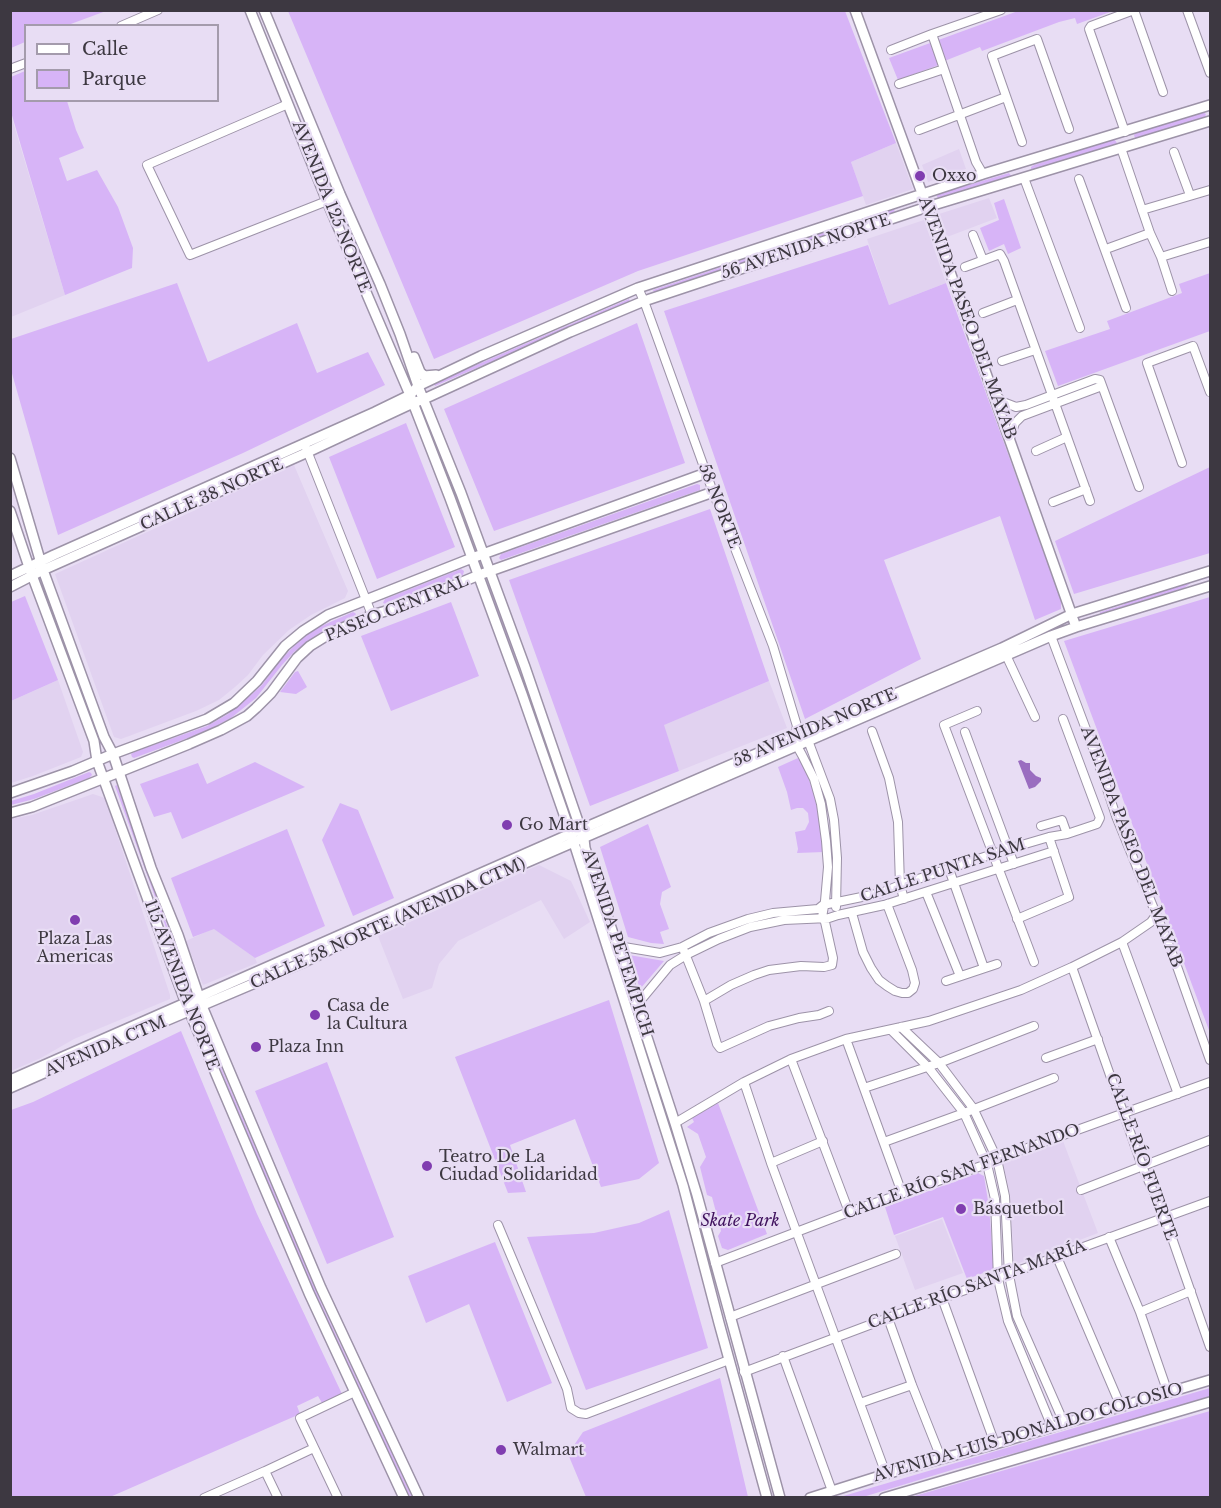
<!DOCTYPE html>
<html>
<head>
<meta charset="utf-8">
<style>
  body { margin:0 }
  #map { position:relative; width:1221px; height:1508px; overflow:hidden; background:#e8ddf4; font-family:"Libre Baskerville",serif }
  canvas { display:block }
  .frame { position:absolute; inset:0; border:12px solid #3d3841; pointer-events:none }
  .legend { position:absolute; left:24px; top:24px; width:195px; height:78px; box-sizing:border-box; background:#e8ddf4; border:2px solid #a49bac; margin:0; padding:8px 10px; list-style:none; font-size:18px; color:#3d3841 }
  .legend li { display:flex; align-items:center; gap:12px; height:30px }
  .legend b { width:30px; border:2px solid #a49bac }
</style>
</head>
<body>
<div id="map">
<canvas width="1221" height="1508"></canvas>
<div class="frame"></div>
<ul class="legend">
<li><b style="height:8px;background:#fff"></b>Calle</li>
<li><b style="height:16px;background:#d7b4f7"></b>Parque</li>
</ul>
</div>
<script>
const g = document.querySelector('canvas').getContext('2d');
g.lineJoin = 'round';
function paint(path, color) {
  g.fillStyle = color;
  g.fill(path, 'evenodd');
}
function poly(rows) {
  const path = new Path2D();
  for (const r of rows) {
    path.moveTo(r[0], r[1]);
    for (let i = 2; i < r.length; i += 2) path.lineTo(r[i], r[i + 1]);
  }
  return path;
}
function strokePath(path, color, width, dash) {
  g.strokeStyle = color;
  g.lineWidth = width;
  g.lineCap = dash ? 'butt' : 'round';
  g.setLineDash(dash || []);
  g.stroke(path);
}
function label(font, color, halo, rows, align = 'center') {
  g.font = font + ' "Libre Baskerville",serif';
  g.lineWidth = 4.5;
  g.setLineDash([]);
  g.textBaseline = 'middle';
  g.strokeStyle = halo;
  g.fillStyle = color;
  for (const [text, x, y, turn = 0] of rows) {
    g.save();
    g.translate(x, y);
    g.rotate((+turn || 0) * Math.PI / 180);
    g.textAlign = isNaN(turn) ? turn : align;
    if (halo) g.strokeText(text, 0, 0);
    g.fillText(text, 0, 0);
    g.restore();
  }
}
paint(poly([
  [10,112,65,295,11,317,10,317],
  [896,143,913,189,866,205,851,162],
  [959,149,966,169,928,182,922,165],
  [989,198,997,218,947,237,939,214],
  [924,220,946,283,889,305,867,239],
  [294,465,348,591,345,598,311,615,289,630,263,655,248,675,235,687,219,700,196,711,121,739,114,737,55,574],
  [58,680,83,752,81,757,33,776,11,783,11,701],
  [769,681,787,728,679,771,663,725],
  [93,794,105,798,170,995,170,999,74,1039,41,1058,11,1071,11,819,32,815],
  [539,865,571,881,590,922,564,939,541,900,458,941,439,964,432,988,403,999,378,936],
  [214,928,255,958,257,963,203,985,186,941],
  [1063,1141,1098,1233,1014,1265,1010,1194,1003,1163],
  [942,1219,963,1273,915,1290,895,1236]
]), '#e1d2f0');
paint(poly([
  [11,10,106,10,106,11,68,25,26,26,25,42,11,48],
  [288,11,845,11,896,143,851,162,863,196,638,271,434,359],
  [1018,11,1113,11,1077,24,1075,18,1059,22,982,51,980,47,947,60,936,66,898,80,889,58],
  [25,71,26,100,67,101,76,130,84,148,59,158,67,181,97,170,118,207,133,248,132,268,65,295,11,112,11,77],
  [1201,113,1205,113,1206,115,1203,119,1137,140,1135,138,1134,135,1136,132],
  [1114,139,1117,143,1115,146,1034,171,1031,170,1031,167,1034,165],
  [1009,173,1012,177,1010,179,941,200,938,199,937,196,938,194],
  [1004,199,1021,248,1008,254,1004,244,989,251,980,228,999,220,994,203],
  [894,209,895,213,654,292,653,290],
  [868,245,889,305,946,283,1061,600,1061,609,1035,620,1000,516,884,560,921,659,805,719,664,311],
  [1210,273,1210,331,1058,386,1045,351,1110,329,1107,321,1182,293,1179,284],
  [177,283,208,362,297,323,317,373,368,352,385,385,243,453,58,535,11,370,11,339],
  [629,299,630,302,435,386,434,384,439,381],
  [637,323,685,463,494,531,444,409],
  [406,423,455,547,377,579,329,457],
  [1210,467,1210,553,1074,594,1055,541],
  [697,484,700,485,700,490,501,560,499,558,501,554],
  [710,509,769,681,664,725,679,771,590,806,509,580],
  [461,569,464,571,463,575,386,604,383,603,385,599],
  [1210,575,1210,576,1192,582,1184,588,1100,614,1100,612,1123,605,1130,599],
  [44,584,102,745,101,745,42,585],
  [488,585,490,585,499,610,534,712,533,713],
  [25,596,58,680,11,701,11,602],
  [1210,597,1210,1033,1064,641],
  [451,602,479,676,391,711,361,636],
  [353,612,355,613,356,614,354,617,321,632,294,652,282,665,256,698,231,718,208,730,188,738,134,758,132,757,131,754,134,752,207,726,228,714,252,694,262,685,279,662,291,649,305,636,319,627],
  [298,671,307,687,296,694,280,692,295,672],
  [798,758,802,760,813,791,820,819,824,852,797,853,798,849,795,832,805,830,809,822,808,813,803,808,797,808,791,810,787,792,778,767],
  [255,762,305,787,182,839,171,812,154,817,140,784,198,763,207,784],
  [89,772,91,773,92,775,89,778,34,799,11,805,11,801,34,794],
  [117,785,191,993,190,994,115,786],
  [340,803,358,810,394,898,353,916,322,840],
  [648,824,671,887,662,892,660,904,669,929,660,932,664,944,651,943,628,937,600,847],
  [287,829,325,926,255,958,214,929,193,937,171,878],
  [610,943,612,943,673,1133,692,1194,690,1194],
  [629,955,664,961,640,989],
  [609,1000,659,1163,639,1179,601,1187,575,1119,510,1145,526,1192,508,1193,455,1057],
  [198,1013,322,1305,412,1497,410,1497,302,1265,198,1015],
  [181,1031,257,1214,342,1394,322,1403,318,1396,297,1406,300,1414,110,1497,11,1498,11,1110,33,1102],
  [327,1062,394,1237,327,1264,255,1091],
  [718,1103,767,1234,728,1250,722,1248,718,1236,721,1231,712,1197,707,1195,700,1167,706,1157,698,1134,687,1127,694,1122,692,1118],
  [978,1173,984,1176,989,1207,994,1269,967,1279,943,1217,894,1235,885,1207],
  [669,1210,708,1348,586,1390,527,1237,594,1233,639,1223],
  [495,1242,552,1383,507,1402,469,1304,426,1323,408,1276],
  [720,1378,748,1497,586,1497,568,1454,583,1432],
  [1210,1388,1210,1397,1049,1444,955,1469,863,1497,840,1497],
  [1210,1411,1210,1497,911,1497]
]), '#d7b4f7');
paint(poly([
  [1021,760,1026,763,1030,763,1030,770,1036,776,1041,778,1041,781,1035,787,1029,789,1018,761]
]), '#9a6dc0');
const minor = poly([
  [1134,10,1163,92],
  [1187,10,1210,73],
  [121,26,158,10],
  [932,34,976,162,983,174],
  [891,50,932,34,1001,10],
  [10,69,26,63],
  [899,84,944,69],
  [288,104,147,165,190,255,327,201,340,194],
  [919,130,1006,97],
  [1125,132,1089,29,1091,26,1134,10],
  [1022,142,992,56,1037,39,1069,129],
  [1121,148,1150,233,1161,257,1172,291],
  [1174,152,1190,195],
  [1024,178,1080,328],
  [1079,179,1126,308],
  [1142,210,1210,190],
  [973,235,983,260],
  [1106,249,1150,233],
  [1161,257,1210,242],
  [965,267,1000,254,1004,261,1090,501],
  [638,288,644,301,713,492,773,646,797,726,794,737,797,746,802,755,814,779,821,804,826,841,828,867,825,901,822,917,825,922,833,958,832,965,824,967,801,966,769,970,754,975,731,985,704,1001],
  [983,313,1017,300],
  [1002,361,1035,350],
  [994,393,1003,402,1016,407,1026,405,1095,379,1100,380,1139,487],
  [1010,438,1015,423,1022,416,1102,386],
  [306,448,372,615],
  [1036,451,1067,437],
  [1182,463,1147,363,1193,346,1210,392],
  [1053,502,1086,489],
  [1051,636,1096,756,1116,816,1174,958,1210,1060],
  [1006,655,1035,717],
  [977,711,944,725,1034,962],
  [872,731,889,778,898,822,900,885,904,899],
  [965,732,1014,864],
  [806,735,830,799,834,820,837,858,836,907],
  [1041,826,1062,820,1067,834],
  [949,869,984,968],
  [926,892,960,976],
  [852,913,863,952,871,968,879,980,887,986,895,991,902,993,908,993,913,989,915,983,912,970,887,904],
  [1017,919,1069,897,1049,837],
  [1122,942,1178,1094],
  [618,946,660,953,682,947,709,933,748,919,773,913,818,909,823,905,881,893,900,885,1008,849,1049,837,1067,834,1097,824,1100,818,1063,719],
  [684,951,704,1001,717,1044,720,1048,769,1026,799,1018,819,1015,829,1011],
  [1072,967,1142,1166,1165,1218,1210,1347],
  [946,981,997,964],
  [636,1006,670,965,686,955,719,939,750,927,784,920,829,918,838,915,884,905,1054,851],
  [901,1027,939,1063,973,1108,997,1159,1005,1196,1009,1275,1017,1316,1064,1423],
  [891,1030,928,1067,964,1113,987,1164,995,1199,998,1279,1008,1321,1052,1427],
  [846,1039,902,1193],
  [1046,1058,1098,1039],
  [791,1059,849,1212],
  [744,1082,771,1163,886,1474],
  [864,1088,939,1063,1034,1026],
  [675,1123,744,1082,791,1059,846,1039,929,1021,1021,990,1072,967,1122,942,1151,922,1156,915],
  [884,1142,964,1113,1054,1078],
  [771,1163,823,1141],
  [1081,1190,1210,1140],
  [498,1225,567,1389,571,1408,579,1413,586,1414,729,1360],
  [1109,1237,1140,1312,1168,1393],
  [1057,1257,1121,1407],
  [715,1263,849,1212,987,1164,997,1159,1210,1082],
  [942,1298,995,1444],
  [1140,1312,1191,1291],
  [730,1317,896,1254],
  [888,1318,912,1385,941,1458],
  [783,1356,832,1491],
  [744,1372,888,1318,1210,1201],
  [860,1403,912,1385],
  [265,1471,278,1498],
  [204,1498,265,1471,314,1448],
  [338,1498,300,1418,355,1392]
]);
const major = poly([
  [250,10,327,201,410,395,450,498,522,694,574,843,683,1185,719,1323,767,1498],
  [264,10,340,194,380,284,400,334,418,386,461,493,525,667,584,839,585,848,675,1123,697,1195,780,1498],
  [855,10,927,207,1076,627],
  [414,357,420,372,424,376,436,375],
  [10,458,43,570,104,737,113,754,151,868,178,935,202,1006,321,1288,419,1498],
  [10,511,29,567,94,741,97,761,185,1001,309,1293,404,1498],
  [10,576,54,555,375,412,410,395,418,386,481,356,638,288,983,174,1210,105],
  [10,587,43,570,308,452,413,403,424,399,570,332,644,301,927,207,1210,121],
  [10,793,73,771,113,754,207,719,234,703,257,681,285,646,303,631,328,615,472,558,706,473],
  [10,813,32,807,189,744,221,730,247,716,256,708,271,693,297,658,310,646,331,633,372,615,407,605,479,575,713,492],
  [78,1058,302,963,347,941,442,899,1051,636,1076,627,1210,586],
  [10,1080,570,834,1002,648,1072,614,1210,571],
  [10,1088,60,1066],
  [810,1498,886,1474,995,1444,1210,1380],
  [884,1498,1210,1402]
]);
strokePath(minor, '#9d93a8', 10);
strokePath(major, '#9d93a8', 12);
strokePath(minor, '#fff', 8);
strokePath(major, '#fff', 9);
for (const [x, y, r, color] of [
  [920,176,6,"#803db0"],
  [507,825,6,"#803db0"],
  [75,920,6,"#803db0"],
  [315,1015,6,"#803db0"],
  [256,1047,6,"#803db0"],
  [427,1166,6,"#803db0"],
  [961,1209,6,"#803db0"],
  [501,1450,6,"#803db0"]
]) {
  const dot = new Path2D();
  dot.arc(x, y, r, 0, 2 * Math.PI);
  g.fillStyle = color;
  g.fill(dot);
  strokePath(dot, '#e8ddf4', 2);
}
label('16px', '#3d3841', '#e8ddf4', [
  ["Oxxo",932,176],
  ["Go Mart",519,825],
  ["Plaza Las",75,939,"center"],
  ["Americas",75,957,"center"],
  ["Casa de",327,1006],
  ["la Cultura",327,1024],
  ["Plaza Inn",268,1047],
  ["Teatro De La",439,1157],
  ["Ciudad Solidaridad",439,1175],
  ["Básquetbol",973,1209],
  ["Walmart",513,1450]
], 'left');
label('16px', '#3d3841', '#e8ddf4', [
  ["AVENIDA 125 NORTE",331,207,68],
  ["56 AVENIDA NORTE",806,247,-18],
  ["AVENIDA PASEO DEL MAYAB",967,318,70],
  ["CALLE 38 NORTE",212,495,-24],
  ["58 NORTE",719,506,69],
  ["PASEO CENTRAL",397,609,-22],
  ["58 AVENIDA NORTE",815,728,-23],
  ["AVENIDA PASEO DEL MAYAB",1131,847,69],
  ["CALLE PUNTA SAM",943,871,-18],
  ["CALLE 58 NORTE (AVENIDA CTM)",388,924,-24],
  ["AVENIDA PETEMPICH",617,943,72],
  ["115 AVENIDA NORTE",181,985,69],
  ["AVENIDA CTM",106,1047,-23],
  ["CALLE RÍO FUERTE",1141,1157,70],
  ["CALLE RÍO SAN FERNANDO",962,1172,-20],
  ["CALLE RÍO SANTA MARÍA",977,1285,-20],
  ["AVENIDA LUIS DONALDO COLOSIO",1028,1433,-16]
]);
label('italic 16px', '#3f115d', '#e8ddf4', [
  ["Skate Park",740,1221]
]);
</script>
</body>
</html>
